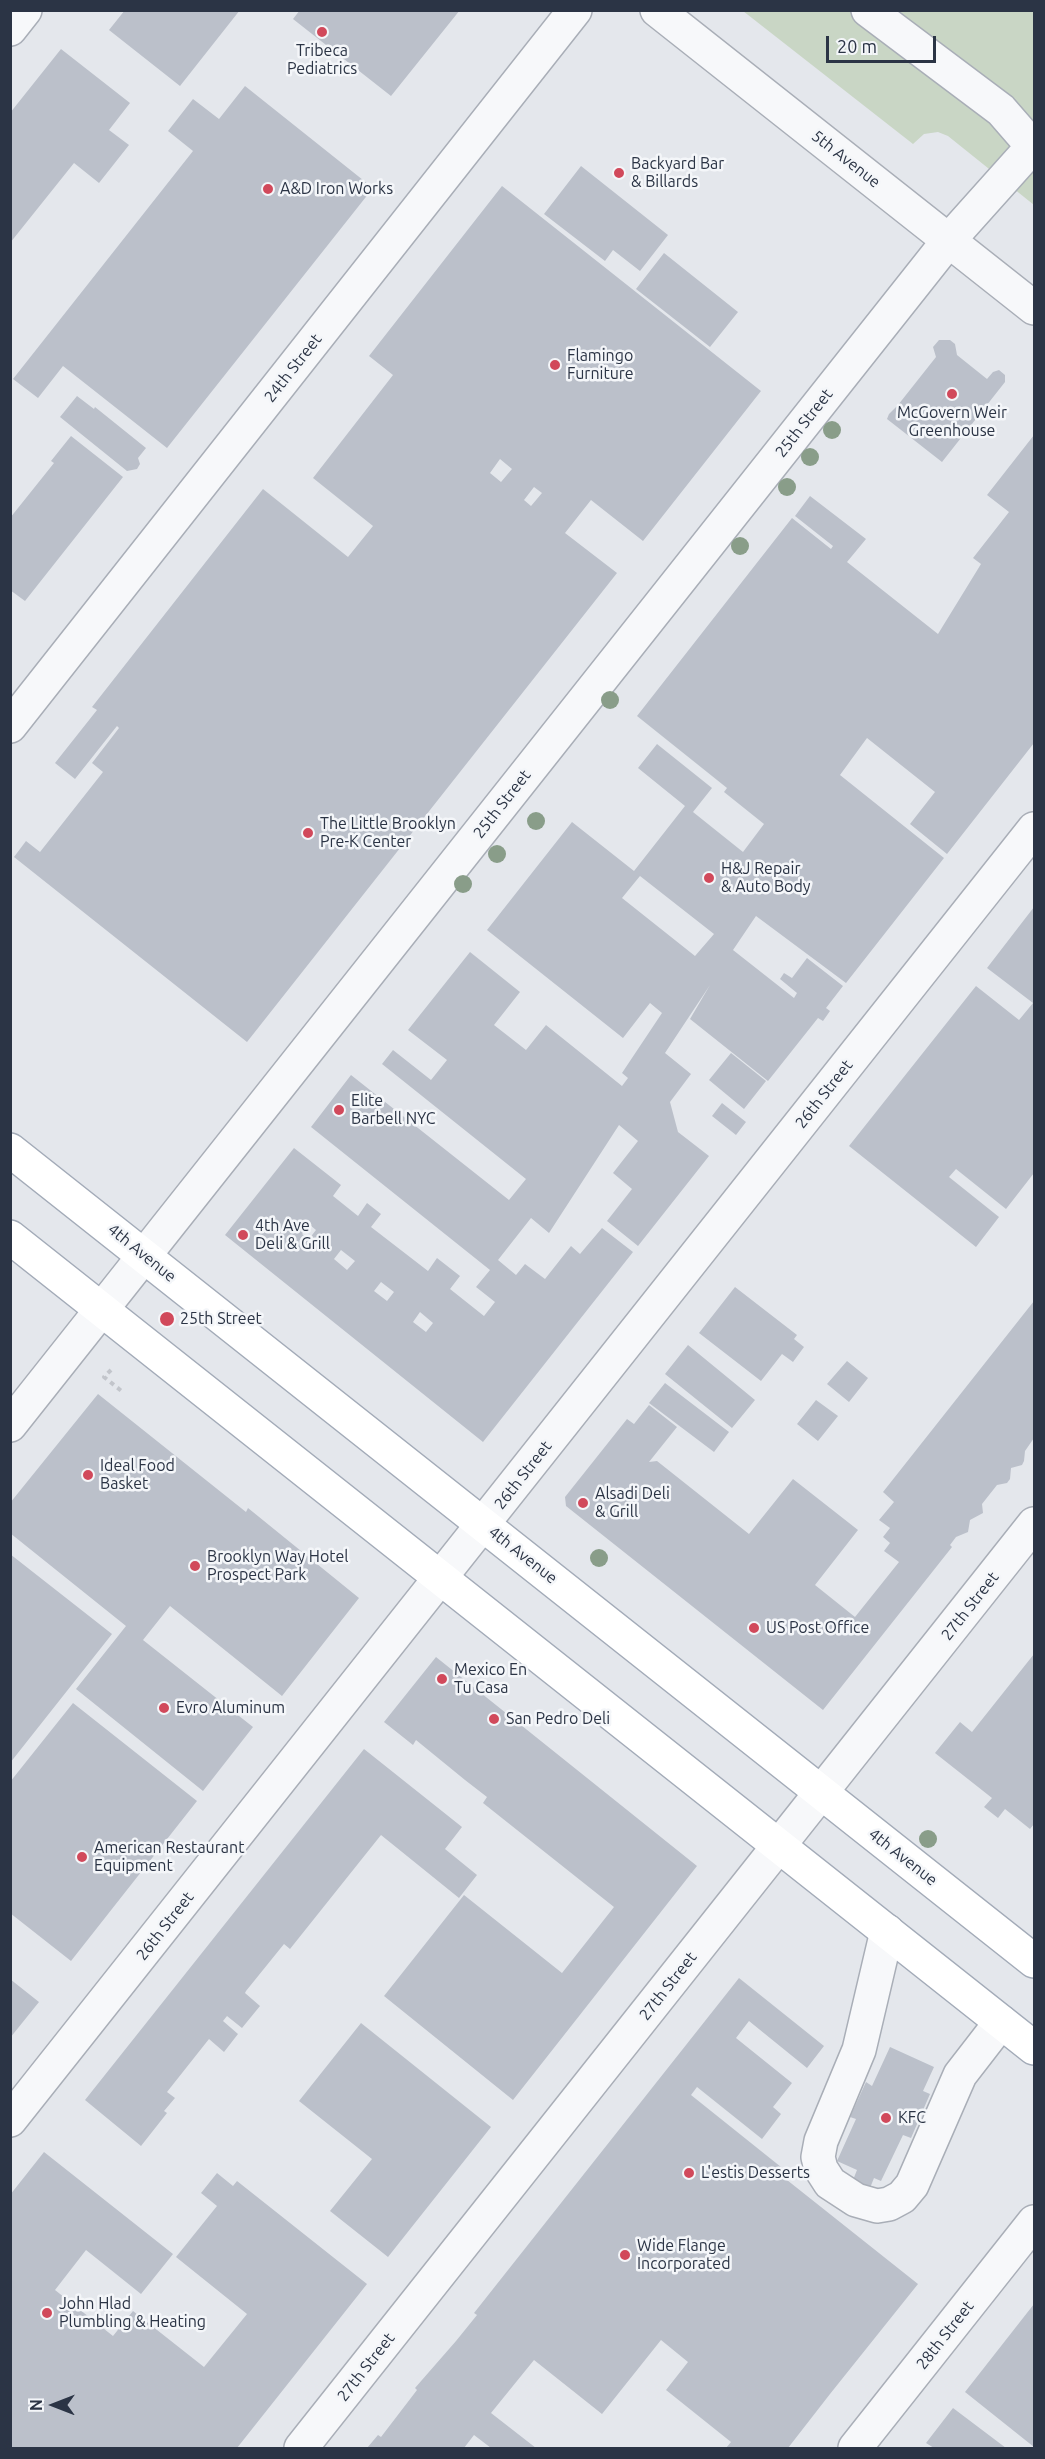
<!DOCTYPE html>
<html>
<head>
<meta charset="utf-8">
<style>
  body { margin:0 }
  #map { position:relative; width:1045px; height:2459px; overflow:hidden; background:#e4e7ec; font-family:Ubuntu,sans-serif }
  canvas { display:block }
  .frame { position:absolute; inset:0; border:12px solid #2b3445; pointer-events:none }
  .north { position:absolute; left:24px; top:2375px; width:60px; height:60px; -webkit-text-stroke:4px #f4f6f9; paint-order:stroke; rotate:270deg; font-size:16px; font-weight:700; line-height:24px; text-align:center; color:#2b3445 }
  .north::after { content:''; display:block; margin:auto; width:21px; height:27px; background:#2b3445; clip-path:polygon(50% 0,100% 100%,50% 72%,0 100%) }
  .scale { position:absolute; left:826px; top:36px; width:110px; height:27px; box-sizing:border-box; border:3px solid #2b3445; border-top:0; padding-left:8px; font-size:18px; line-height:21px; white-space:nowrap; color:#2b3445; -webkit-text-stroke:4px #f4f6f9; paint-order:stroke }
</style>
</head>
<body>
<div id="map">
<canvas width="1045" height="2459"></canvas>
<div class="frame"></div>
<div class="north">N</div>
<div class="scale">20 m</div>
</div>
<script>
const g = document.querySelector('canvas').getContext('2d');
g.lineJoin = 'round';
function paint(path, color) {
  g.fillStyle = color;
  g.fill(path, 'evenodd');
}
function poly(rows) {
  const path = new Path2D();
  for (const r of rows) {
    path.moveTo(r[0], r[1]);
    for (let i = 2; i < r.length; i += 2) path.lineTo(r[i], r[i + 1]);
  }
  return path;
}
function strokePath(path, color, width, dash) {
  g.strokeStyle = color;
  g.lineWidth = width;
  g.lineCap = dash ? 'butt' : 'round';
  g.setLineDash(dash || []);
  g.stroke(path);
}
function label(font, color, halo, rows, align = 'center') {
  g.font = font + ' Ubuntu,sans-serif';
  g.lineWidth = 5;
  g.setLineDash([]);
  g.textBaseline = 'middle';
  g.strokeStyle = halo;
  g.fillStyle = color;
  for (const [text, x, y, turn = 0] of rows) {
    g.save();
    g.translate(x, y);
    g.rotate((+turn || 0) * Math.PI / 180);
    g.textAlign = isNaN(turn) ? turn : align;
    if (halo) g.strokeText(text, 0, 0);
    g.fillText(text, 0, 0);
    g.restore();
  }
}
paint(poly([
  [743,11,1034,11,1034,205,948,136,938,132,924,134,913,144]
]), '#c9d6c5');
paint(poly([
  [125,10,240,10,180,86,109,30],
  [300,10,460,10,391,96,293,19],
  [61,49,130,103,109,130,129,145,99,183,74,163,10,243,10,113],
  [245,86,373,188,167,448,63,366,38,398,13,379,193,151,168,131,193,99,219,119],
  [581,166,668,235,640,271,613,250,605,261,544,214],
  [502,186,761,391,643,541,591,500,565,533,617,573,247,1042,14,857,26,841,40,852,103,772,92,763,119,728,117,726,75,779,55,763,97,710,92,707,263,489,348,557,373,526,313,478,393,375,369,356],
  [500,459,512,469,501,482,490,473],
  [534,487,542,493,531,506,524,500],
  [664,253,738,312,710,347,636,289],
  [939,340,950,340,955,344,957,355,987,379,993,372,999,370,1005,375,1005,382,942,462,887,419,889,414,898,405,936,357,933,347],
  [77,396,94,409,95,407,146,448,138,458,140,464,137,469,127,471,60,417],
  [1034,435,1034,743,947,854,910,824,935,792,867,738,840,775,944,858,846,983,756,916,733,950,794,998,797,993,780,979,784,973,792,978,807,958,843,986,826,1008,830,1011,823,1021,818,1018,768,1081,690,1019,710,985,665,1053,691,1074,670,1102,678,1132,709,1156,638,1246,607,1221,632,1189,613,1173,638,1141,619,1125,549,1233,531,1218,498,1260,516,1275,525,1264,545,1279,571,1246,580,1254,602,1228,633,1252,483,1442,225,1235,294,1148,341,1185,333,1196,358,1216,367,1203,381,1214,371,1227,428,1271,437,1258,460,1276,450,1289,484,1316,495,1302,476,1287,490,1270,311,1127,351,1075,509,1200,526,1179,382,1064,393,1050,431,1080,447,1060,408,1030,470,952,520,992,494,1025,526,1050,546,1025,622,1086,628,1078,622,1073,662,1013,650,1003,623,1038,487,930,572,822,634,871,685,806,638,768,657,744,712,788,693,812,743,852,764,824,724,792,727,788,637,716,792,518,831,549,833,546,795,516,810,496,866,539,847,562,938,634,981,564,973,558,1009,512,987,495],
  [640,876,714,934,695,956,622,898],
  [310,1225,316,1230,309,1239,302,1234],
  [341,1250,355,1261,347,1270,334,1259],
  [381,1282,394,1292,387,1301,374,1291],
  [420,1312,433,1323,426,1332,413,1322],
  [71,436,123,477,25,601,10,590,10,518,54,463,51,461],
  [1034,907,1034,1173,1006,1209,956,1169,949,1177,999,1217,976,1247,849,1146,976,986,1019,1020,1033,1003,987,968],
  [731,1053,766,1081,744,1109,709,1080],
  [722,1103,746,1122,736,1135,712,1116],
  [735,1287,797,1335,794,1339,804,1347,793,1362,782,1354,761,1381,699,1333],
  [1034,1301,1034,1438,1025,1451,1024,1461,1022,1465,1011,1468,1010,1479,1007,1483,997,1485,982,1504,983,1513,970,1520,968,1532,956,1537,950,1545,952,1547,823,1710,566,1506,565,1497,627,1419,634,1424,649,1405,677,1427,649,1462,657,1461,749,1534,793,1479,858,1530,815,1585,855,1617,899,1562,884,1551,890,1543,883,1537,890,1528,879,1520,894,1502,883,1492],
  [688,1345,755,1400,732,1428,665,1374],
  [847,1361,868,1378,849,1402,827,1384],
  [665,1383,729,1432,714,1452,649,1403],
  [98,1394,246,1512,248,1508,359,1598,282,1696,170,1606,143,1640,253,1727,203,1791,76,1689,126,1626,10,1533,10,1503],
  [816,1400,838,1416,818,1441,797,1424],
  [10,1554,112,1634,10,1763],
  [1034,1654,1034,1824,1030,1829,1005,1809,998,1818,984,1807,992,1798,935,1753,960,1722,972,1732],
  [436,1657,697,1866,513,2100,384,1996,464,1895,562,1973,614,1907,483,1803,487,1797,465,1780,416,1740,413,1745,384,1722],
  [73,1703,197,1801,71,1961,10,1913,10,1782],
  [364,1749,462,1827,445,1849,477,1875,459,1898,381,1835,290,1949,284,1944,246,1991,245,1993,260,2006,242,2028,227,2016,223,2021,238,2034,224,2052,209,2039,167,2092,175,2098,164,2111,167,2113,141,2146,85,2100],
  [739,1978,824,2046,807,2068,749,2021,736,2038,792,2083,773,2107,781,2114,762,2139,697,2087,691,2095,791,2175,787,2180,918,2284,830,2394,788,2448,726,2448,731,2442,666,2390,688,2362,661,2340,602,2414,534,2360,491,2413,536,2448,491,2448,474,2435,464,2448,367,2448,378,2435,381,2437,417,2390,415,2388,456,2341,477,2315,474,2313],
  [10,1979,39,2002,10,2038],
  [361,2023,491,2127,388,2257,330,2211,372,2159,299,2101],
  [890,2047,934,2067,923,2091,930,2094,911,2138,903,2135,881,2181,874,2178,870,2188,853,2180,857,2170,837,2161,856,2119,850,2117,866,2082,872,2086],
  [44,2152,173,2254,141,2294,86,2250,55,2290,113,2336,133,2311,204,2367,247,2314,176,2257,217,2206,201,2193,217,2173,233,2186,237,2181,367,2284,237,2448,10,2448,10,2195],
  [1034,2304,1034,2447,965,2392],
  [953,2408,1006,2448,934,2448,926,2443]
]), '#bbc0ca');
const minor = poly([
  [657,10,1034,308],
  [868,10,1001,110,1034,148],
  [10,29,25,10],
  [10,726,575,10],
  [10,1425,949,240,1034,145],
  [887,1931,859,2050,821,2141,818,2157,821,2169,830,2183,856,2200,877,2206,889,2204,902,2197,912,2185,960,2075,1001,2022],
  [10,2120,1034,829],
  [301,2448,1034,1524],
  [855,2448,1034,2222]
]);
const major = poly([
  [10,1150,1034,1961],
  [10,1237,1034,2048]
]);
strokePath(minor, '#a9aeb7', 36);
strokePath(major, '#a3abb8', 36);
strokePath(poly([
  [111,1370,104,1377,124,1393]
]), '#c2c5cb', 4, [4.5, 4.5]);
strokePath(minor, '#f7f8fa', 33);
strokePath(major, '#fff', 33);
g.fillStyle = '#899d89';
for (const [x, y] of [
  [832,430],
  [810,457],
  [787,487],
  [740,546],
  [610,700],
  [536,821],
  [497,854],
  [463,884],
  [599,1558],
  [928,1839]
]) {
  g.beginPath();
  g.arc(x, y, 9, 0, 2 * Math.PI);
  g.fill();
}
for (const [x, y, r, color] of [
  [322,32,6,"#d1495b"],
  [619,173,6,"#d1495b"],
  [268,189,6,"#d1495b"],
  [555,365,6,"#d1495b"],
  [952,394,6,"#d1495b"],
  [308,833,6,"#d1495b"],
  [709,878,6,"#d1495b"],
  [339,1110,6,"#d1495b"],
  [243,1235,6,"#d1495b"],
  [167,1319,8,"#d1495b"],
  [88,1475,6,"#d1495b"],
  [583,1503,6,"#d1495b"],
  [195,1566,6,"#d1495b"],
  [754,1628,6,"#d1495b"],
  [442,1679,6,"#d1495b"],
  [164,1708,6,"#d1495b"],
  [494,1719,6,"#d1495b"],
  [82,1857,6,"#d1495b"],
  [886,2118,6,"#d1495b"],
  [689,2173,6,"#d1495b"],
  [625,2255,6,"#d1495b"],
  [47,2313,6,"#d1495b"]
]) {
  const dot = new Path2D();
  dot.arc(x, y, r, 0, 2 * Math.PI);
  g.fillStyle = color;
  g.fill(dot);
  strokePath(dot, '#f4f6f9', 2);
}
label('16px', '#2b3445', '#f4f6f9', [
  ["Tribeca",322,51,"center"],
  ["Pediatrics",322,69,"center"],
  ["Backyard Bar",631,164],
  ["& Billards",631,182],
  ["A&D Iron Works",280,189],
  ["Flamingo",567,356],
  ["Furniture",567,374],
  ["McGovern Weir",952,413,"center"],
  ["Greenhouse",952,431,"center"],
  ["The Little Brooklyn",320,824],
  ["Pre-K Center",320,842],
  ["H&J Repair",721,869],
  ["& Auto Body",721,887],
  ["Elite",351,1101],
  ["Barbell NYC",351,1119],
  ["4th Ave",255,1226],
  ["Deli & Grill",255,1244],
  ["25th Street",180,1319],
  ["Ideal Food",100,1466],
  ["Basket",100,1484],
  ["Alsadi Deli",595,1494],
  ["& Grill",595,1512],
  ["Brooklyn Way Hotel",207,1557],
  ["Prospect Park",207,1575],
  ["US Post Office",766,1628],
  ["Mexico En",454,1670],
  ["Tu Casa",454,1688],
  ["Evro Aluminum",176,1708],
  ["San Pedro Deli",506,1719],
  ["American Restaurant",94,1848],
  ["Equipment",94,1866],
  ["KFC",898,2118],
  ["L'estis Desserts",701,2173],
  ["Wide Flange",637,2246],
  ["Incorporated",637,2264],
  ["John Hlad",59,2304],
  ["Plumbling & Heating",59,2322]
], 'left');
label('16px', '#2b3445', '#f4f6f9', [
  ["5th Avenue",846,159,38],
  ["24th Street",293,368,-52],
  ["25th Street",804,423,-52],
  ["25th Street",502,804,-52],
  ["26th Street",824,1094,-52],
  ["4th Avenue",142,1253,39],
  ["26th Street",523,1475,-52],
  ["4th Avenue",523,1555,38],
  ["27th Street",970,1606,-52],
  ["4th Avenue",903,1857,38],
  ["26th Street",165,1926,-52],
  ["27th Street",668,1986,-52],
  ["28th Street",945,2335,-52],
  ["27th Street",366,2367,-52]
]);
</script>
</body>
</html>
